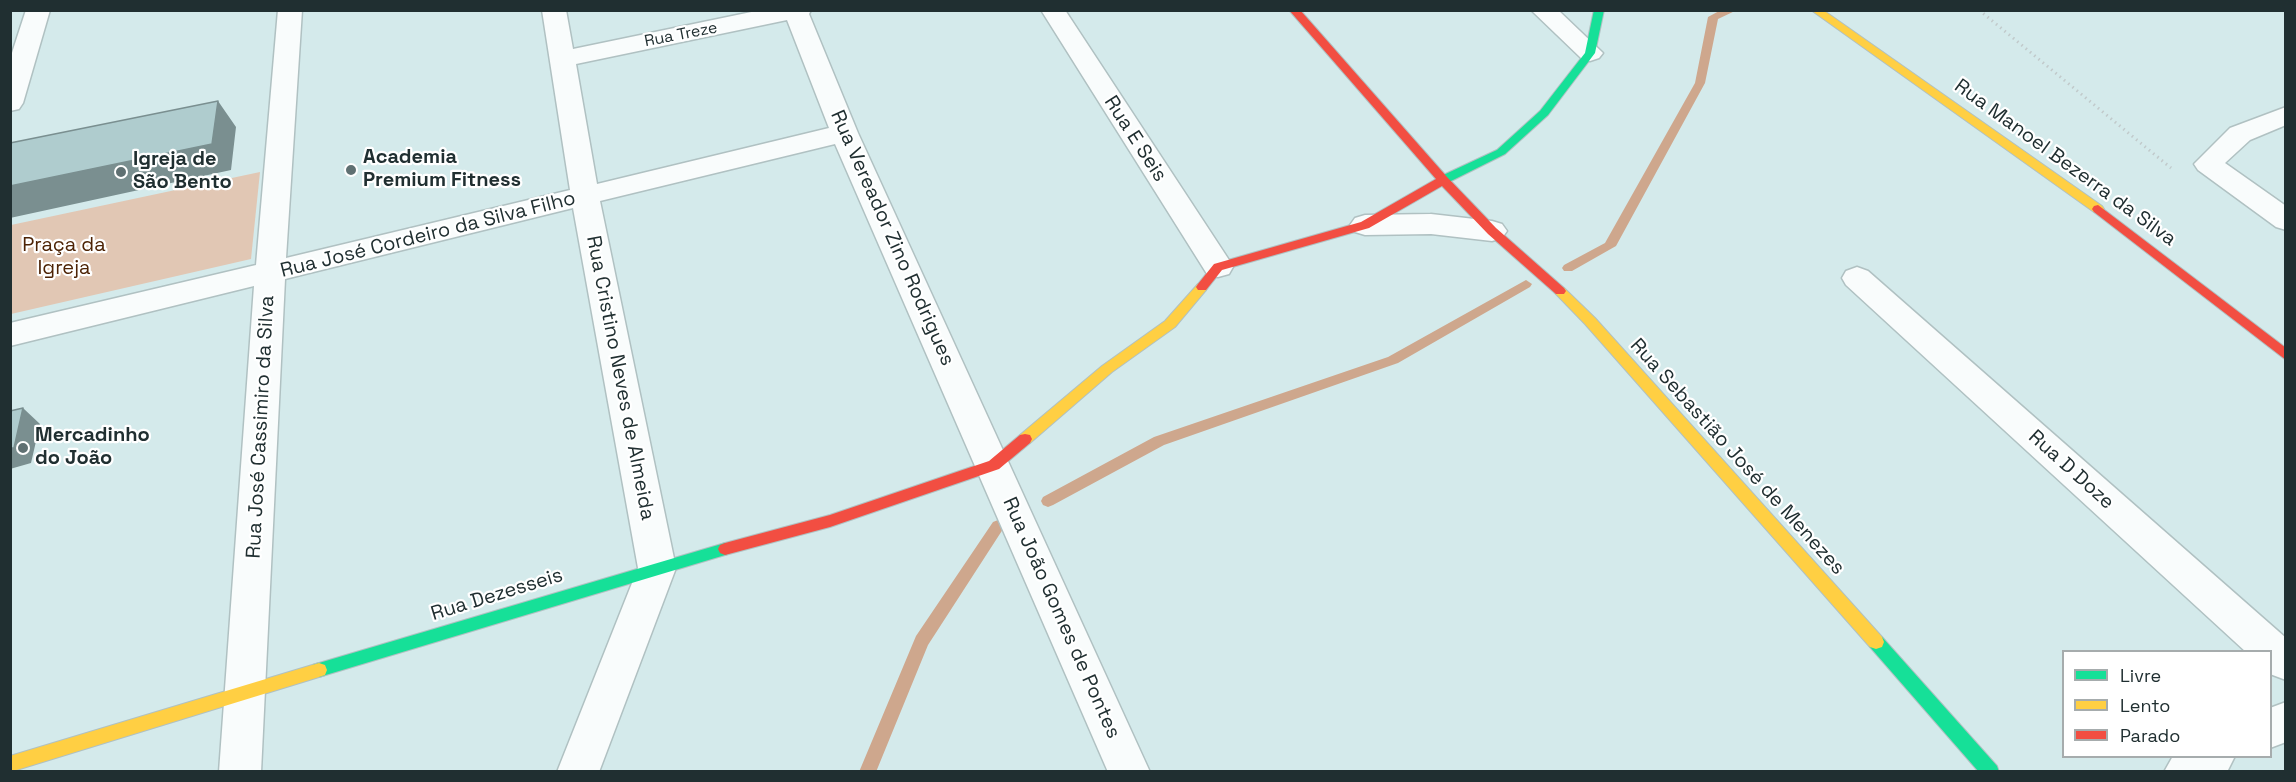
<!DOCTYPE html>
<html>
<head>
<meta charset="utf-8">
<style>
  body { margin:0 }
  #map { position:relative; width:2296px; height:782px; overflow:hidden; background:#d4eaeb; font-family:"Space Grotesk",sans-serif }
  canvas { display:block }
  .frame { position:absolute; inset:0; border:12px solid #202f31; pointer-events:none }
  .legend { position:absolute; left:2062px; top:650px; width:210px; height:108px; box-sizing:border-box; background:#fff; border:2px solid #a6acad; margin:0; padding:8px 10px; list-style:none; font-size:18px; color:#202f31 }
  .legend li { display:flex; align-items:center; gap:12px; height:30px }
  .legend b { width:30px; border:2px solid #a6acad }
</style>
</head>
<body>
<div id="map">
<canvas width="2296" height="782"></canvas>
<div class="frame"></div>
<ul class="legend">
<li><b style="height:8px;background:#16e098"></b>Livre</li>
<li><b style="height:8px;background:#ffcf43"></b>Lento</li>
<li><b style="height:8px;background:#f24e42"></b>Parado</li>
</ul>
</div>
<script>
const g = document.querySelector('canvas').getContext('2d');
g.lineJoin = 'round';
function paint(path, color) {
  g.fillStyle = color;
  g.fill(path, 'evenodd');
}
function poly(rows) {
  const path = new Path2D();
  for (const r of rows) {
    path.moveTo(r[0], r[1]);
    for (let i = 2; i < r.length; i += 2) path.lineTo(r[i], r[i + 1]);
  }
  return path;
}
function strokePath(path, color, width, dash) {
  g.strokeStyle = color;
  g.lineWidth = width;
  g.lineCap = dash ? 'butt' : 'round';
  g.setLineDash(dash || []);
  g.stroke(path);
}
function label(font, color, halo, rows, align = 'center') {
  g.font = font + ' "Space Grotesk",sans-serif';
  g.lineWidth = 4.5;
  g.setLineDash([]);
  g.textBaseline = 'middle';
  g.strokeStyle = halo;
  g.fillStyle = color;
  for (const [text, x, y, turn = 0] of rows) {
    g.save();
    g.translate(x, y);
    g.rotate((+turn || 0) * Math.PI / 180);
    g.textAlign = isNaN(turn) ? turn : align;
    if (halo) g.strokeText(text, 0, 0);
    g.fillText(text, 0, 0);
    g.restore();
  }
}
paint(poly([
  [260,172,251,259,11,314,11,225]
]), '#e1c7b4');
paint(poly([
  [1721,10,1737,10,1718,19,1705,83,1616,246,1572,271,1564,271,1562,268,1564,265,1605,243,1695,83,1708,17,1721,10],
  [1526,280,1532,284,1530,287,1398,363,1164,445,1053,505,1048,507,1043,505,1041,501,1043,497,1154,437,1388,357,1526,280],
  [998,520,1003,522,1005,526,928,645,876,772,859,772,916,636,993,522,998,520]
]), '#cea78d');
const street = poly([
  [26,10,50,10,23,103,19,109,10,111,10,59,26,10],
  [278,10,302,10,286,258,570,190,542,10,566,10,573,49,761,10,811,10,809,14,858,133,1150,772,1108,772,835,144,600,201,676,568,599,772,557,772,638,568,573,208,285,279,261,772,219,772,254,286,10,346,10,323,256,265,278,10],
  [787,20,829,128,597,184,576,64,787,20],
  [1041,10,1065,10,1229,260,1233,267,1229,274,1218,277,1207,274,1041,10],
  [1531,10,1558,10,1603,53,1599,58,1590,61,1581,58,1531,10],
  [2286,107,2286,125,2250,140,2225,163,2286,206,2286,230,2276,227,2198,170,2194,164,2230,128,2286,107],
  [1431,214,1492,221,1502,224,1507,231,1502,238,1492,241,1431,234,1365,235,1355,232,1350,225,1355,218,1365,215,1431,214],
  [1857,267,1868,271,2286,638,2286,680,2270,674,2270,652,2246,652,1846,285,1842,278,1846,271,1857,267],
  [2286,702,2286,742,2270,748,2270,708,2286,702],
  [2173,756,2235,756,2227,772,2164,772,2173,756]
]);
const fast = poly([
  [1594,10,1604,10,1595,53,1548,115,1505,154,1445,184,1437,184,1437,178,1497,150,1540,111,1585,53,1594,10],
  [725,543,730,545,732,549,730,553,725,555,319,677,313,675,311,670,313,665,319,663,725,543],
  [1876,635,1882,637,1997,766,1999,772,1979,772,1870,647,1868,642,1870,637,1876,635]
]);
const slow = poly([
  [1811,10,1823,10,2102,206,2104,209,2102,212,2094,212,1811,10],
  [1202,283,1208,287,1206,290,1175,327,1112,372,1030,443,1020,443,1018,439,1020,435,1102,366,1165,321,1198,284,1202,283],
  [1560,287,1564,288,1595,318,1882,637,1884,642,1882,647,1876,649,1870,647,1585,324,1556,294,1554,291,1556,288,1560,287],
  [319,663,325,665,327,670,325,675,319,677,10,772,10,756,319,663]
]);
const jam = poly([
  [1289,10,1300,10,1447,177,1496,228,1564,288,1566,291,1564,294,1556,294,1488,234,1442,186,1369,228,1222,270,1206,290,1198,290,1196,287,1198,284,1214,264,1361,222,1436,179,1289,10],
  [2098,205,2286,348,2286,360,2094,212,2092,209,2094,206,2098,205],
  [1025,434,1030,435,1032,439,1030,443,999,469,830,527,725,555,720,553,718,549,720,545,725,543,830,515,989,461,1020,435,1025,434]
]);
strokePath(street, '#b0c1c2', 3);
strokePath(fast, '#b0c1c2', 2);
strokePath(slow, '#b0c1c2', 2);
strokePath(jam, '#b0c1c2', 2);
strokePath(poly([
  [1979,10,2171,168]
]), '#c1cacb', 3, [1.5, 4]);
paint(street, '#f9fcfc');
paint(fast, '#16e098');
paint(slow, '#ffcf43');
paint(jam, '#f24e42');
paint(poly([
  [218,101,236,127,231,170,10,218,10,186],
  [23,408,40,424,31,463,10,469,10,448]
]), '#7a8f90');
const building = poly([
  [218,101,212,144,10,186,10,143,218,101],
  [23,408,14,448,10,448,10,411,23,408]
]);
paint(building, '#afccce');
strokePath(building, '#7a8f90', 1.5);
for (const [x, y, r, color] of [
  [351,170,6,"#5f7072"],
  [121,172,6,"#5f7072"],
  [23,448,6,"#5f7072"]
]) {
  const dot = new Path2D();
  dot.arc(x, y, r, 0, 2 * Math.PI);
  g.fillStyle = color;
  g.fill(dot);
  strokePath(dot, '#fff', 2);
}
label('16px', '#202f31', '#fff', [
  ["Rua Treze",681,35,-11]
]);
label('20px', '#202f31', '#fff', [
  ["Rua E Seis",1135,139,57],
  ["Rua Manoel Bezerra da Silva",2065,163,36],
  ["Rua José Cordeiro da Silva Filho",428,235,-14],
  ["Rua Vereador Zino Rodrigues",892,238,66],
  ["Rua Cristino Neves de Almeida",620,378,79],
  ["Rua José Cassimiro da Silva",261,427,-87],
  ["Rua Sebastião José de Menezes",1737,457,48],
  ["Rua D Doze",2071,470,42],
  ["Rua Dezesseis",497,595,-17],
  ["Rua João Gomes de Pontes",1061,618,66]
]);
label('bold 20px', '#202f31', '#fff', [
  ["Academia",363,158],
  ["Premium Fitness",363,181],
  ["Igreja de",133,160],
  ["São Bento",133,183],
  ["Mercadinho",35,436],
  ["do João",35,459]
], 'left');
label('20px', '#4d2305', '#fff', [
  ["Praça da",64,246],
  ["Igreja",64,269]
]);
</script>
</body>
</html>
